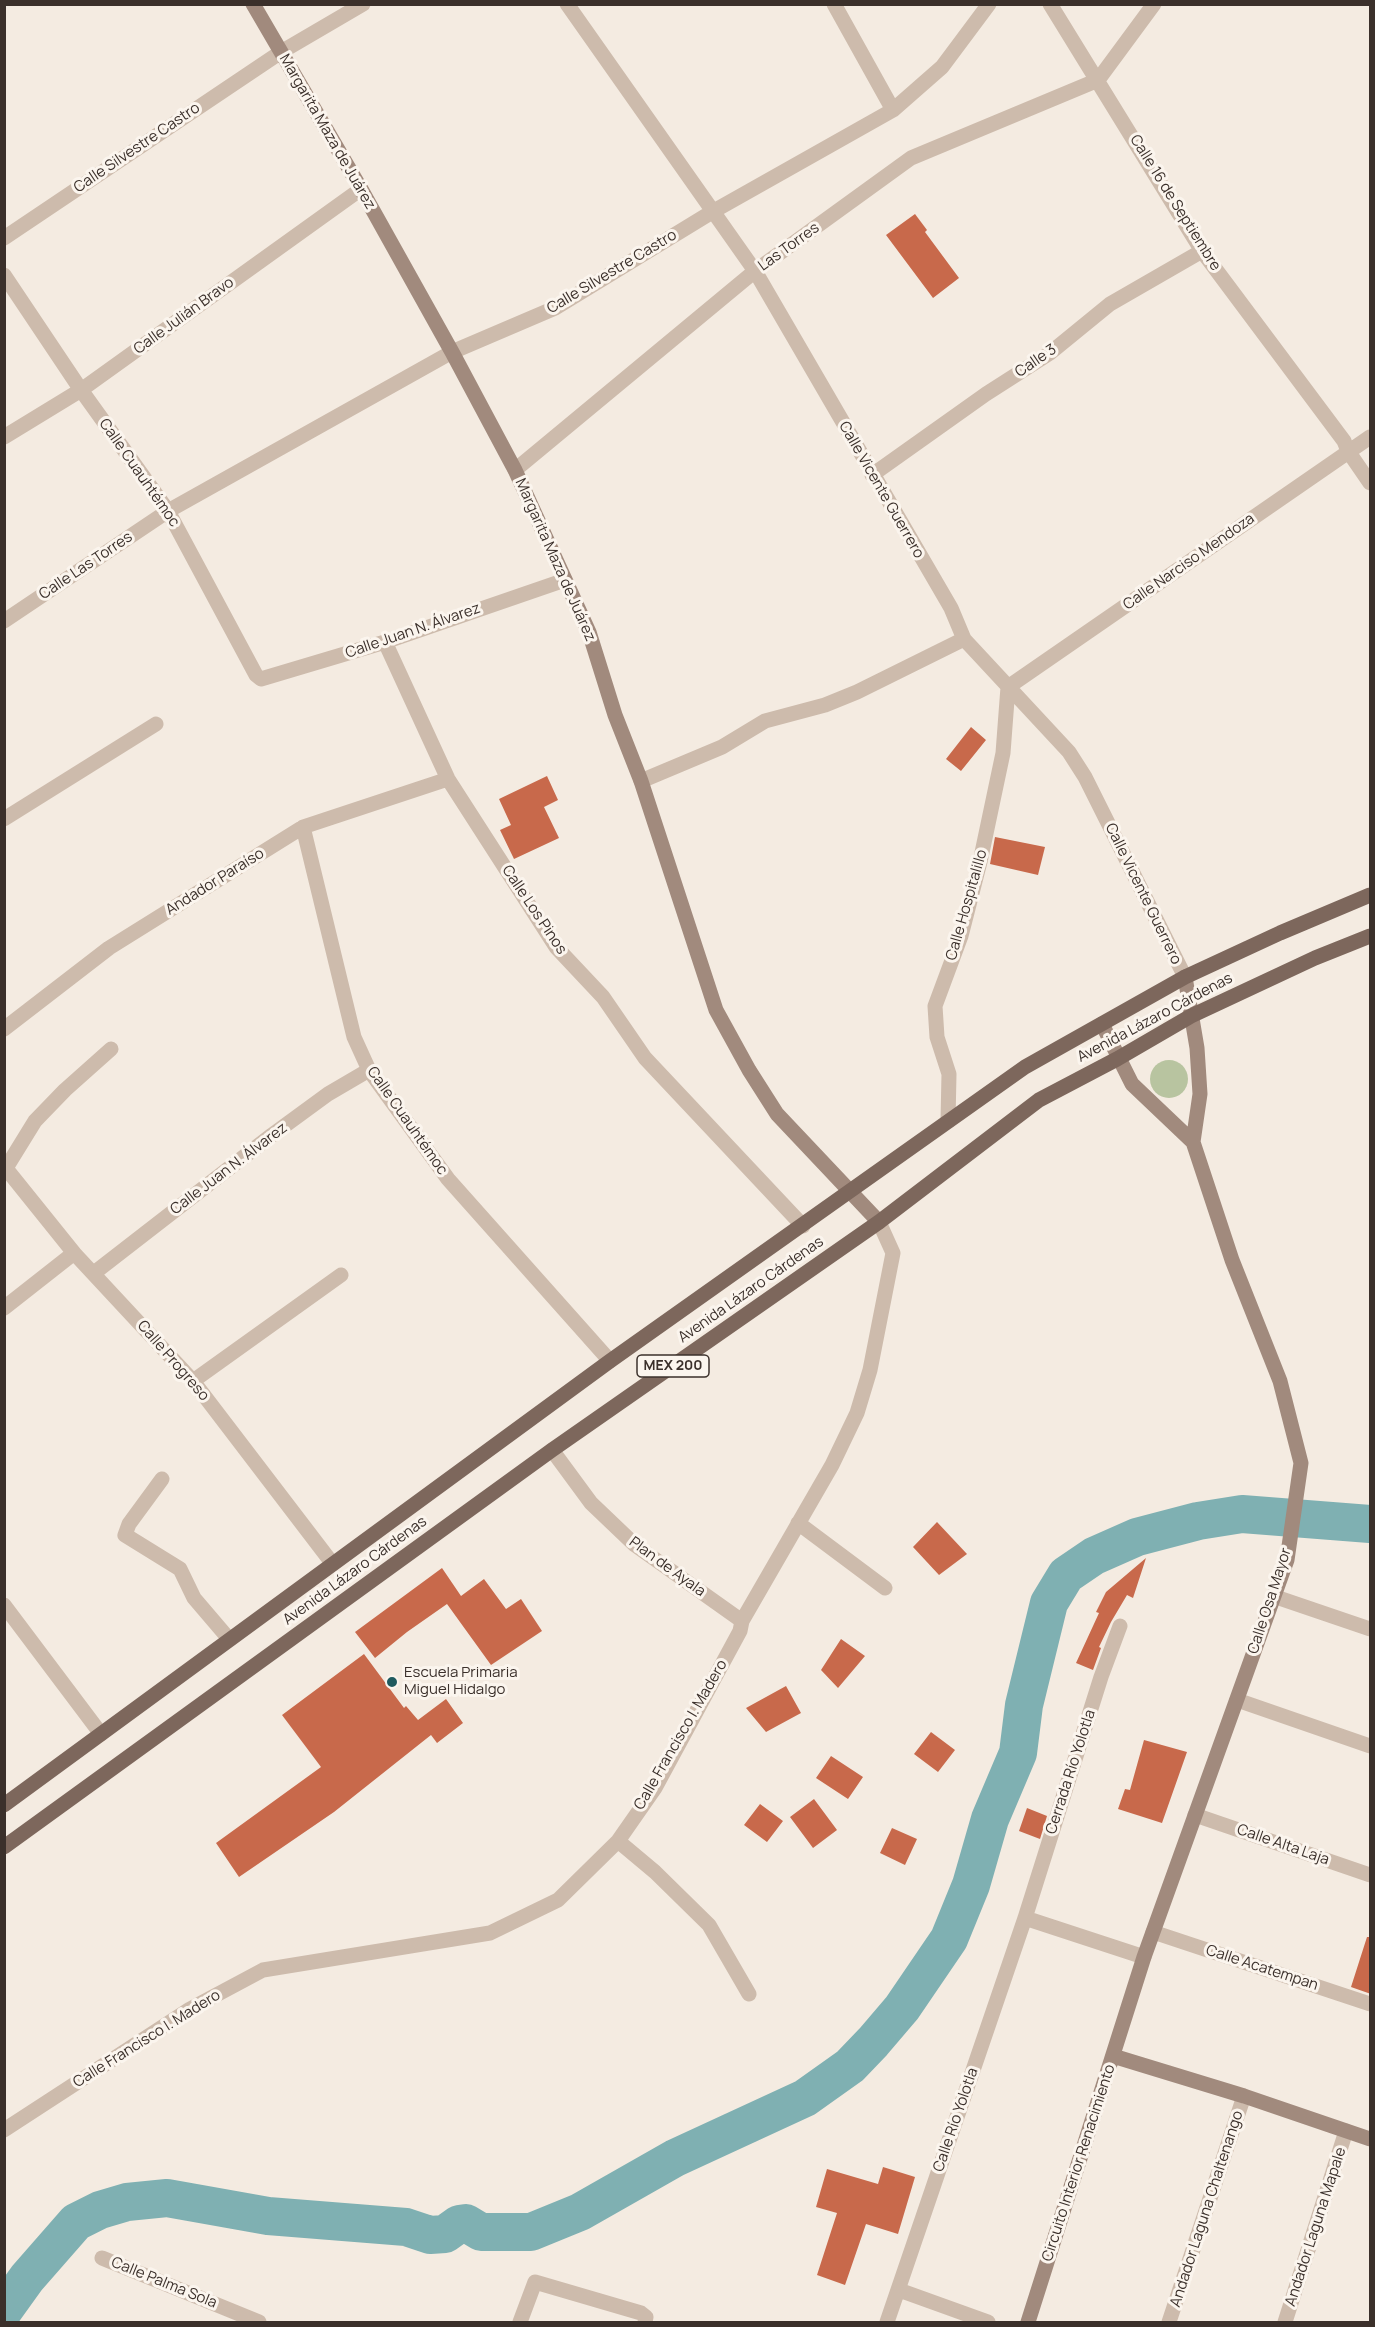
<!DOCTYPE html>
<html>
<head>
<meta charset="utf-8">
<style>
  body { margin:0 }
  #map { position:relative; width:1375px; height:2327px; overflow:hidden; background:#f4ebe1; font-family:Manrope,sans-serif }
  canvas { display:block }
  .frame { position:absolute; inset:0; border:6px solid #3b302b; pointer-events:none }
</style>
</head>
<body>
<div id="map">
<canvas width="1375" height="2327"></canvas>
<div class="frame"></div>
</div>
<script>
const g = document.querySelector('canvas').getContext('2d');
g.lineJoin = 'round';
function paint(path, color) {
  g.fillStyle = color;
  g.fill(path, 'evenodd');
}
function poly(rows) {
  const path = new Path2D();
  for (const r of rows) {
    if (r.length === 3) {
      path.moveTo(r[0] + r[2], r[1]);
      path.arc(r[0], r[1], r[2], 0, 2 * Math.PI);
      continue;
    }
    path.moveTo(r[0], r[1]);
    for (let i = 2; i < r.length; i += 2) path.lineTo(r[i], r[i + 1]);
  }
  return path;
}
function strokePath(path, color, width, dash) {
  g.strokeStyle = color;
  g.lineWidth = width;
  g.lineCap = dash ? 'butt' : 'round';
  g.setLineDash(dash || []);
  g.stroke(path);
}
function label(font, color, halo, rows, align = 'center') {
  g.font = font + ' Manrope,sans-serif';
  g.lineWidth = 6;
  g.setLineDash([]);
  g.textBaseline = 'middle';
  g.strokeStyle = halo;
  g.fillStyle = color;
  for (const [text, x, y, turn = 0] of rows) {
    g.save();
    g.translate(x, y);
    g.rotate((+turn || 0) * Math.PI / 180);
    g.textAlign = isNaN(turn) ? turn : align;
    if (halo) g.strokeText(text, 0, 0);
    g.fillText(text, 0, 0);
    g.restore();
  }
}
paint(poly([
  [1169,1079,19]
]), '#b8c4a0');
strokePath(poly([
  [4,2310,27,2278,76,2222,100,2210,127,2202,167,2198,268,2216,406,2227,430,2235,445,2234,459,2224,466,2223,481,2232,531,2232,580,2212,675,2158,805,2098,850,2066,873,2042,902,2008,949,1939,971,1885,990,1819,1018,1753,1024,1705,1049,1603,1066,1575,1094,1556,1137,1537,1198,1521,1242,1514,1370,1524]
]), '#7fb0b2', 38);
paint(poly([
  [915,214,927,230,925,232,959,278,933,298,886,235],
  [971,727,986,740,961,771,946,759],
  [547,776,558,800,544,807,559,838,514,859,500,830,511,825,499,799],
  [995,837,1045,847,1038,875,990,864],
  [937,1522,967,1554,939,1575,913,1547],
  [1146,1558,1133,1598,1127,1595,1111,1622,1099,1647,1101,1648,1093,1670,1076,1663,1099,1613,1096,1612,1106,1592],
  [442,1568,461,1596,484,1579,506,1609,521,1599,542,1631,491,1665,447,1604,407,1632,375,1658,355,1632],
  [841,1639,865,1656,838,1688,821,1670],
  [364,1654,404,1708,406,1706,418,1720,446,1699,463,1723,437,1743,431,1735,334,1812,239,1877,216,1843,321,1767,282,1715],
  [786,1686,801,1713,766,1732,746,1708],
  [931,1732,955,1750,938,1772,914,1754],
  [1144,1740,1187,1752,1162,1823,1118,1809,1125,1789,1130,1790],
  [831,1756,863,1777,848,1799,816,1778],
  [814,1799,837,1830,813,1848,790,1817],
  [760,1804,783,1821,767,1842,744,1825],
  [1027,1808,1047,1816,1040,1839,1019,1831],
  [892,1828,917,1839,905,1865,880,1853],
  [1367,1937,1371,1937,1371,1994,1351,1987],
  [883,2167,915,2177,898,2234,866,2224,845,2285,817,2275,837,2213,816,2207,827,2169,878,2184]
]), '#c8694b');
strokePath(poly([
  [567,4,755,271,951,608,964,639,1069,752,1085,777,1185,977],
  [834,4,893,110],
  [1050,4,1202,251,1344,441,1348,451,1370,483],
  [4,238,281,52,363,4],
  [4,275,81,390,168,511,256,675,261,679,385,642,565,580],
  [4,437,81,390,361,189],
  [515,470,755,271,911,158,1098,80,1154,4],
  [872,475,986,394,1050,353,1110,304,1202,251],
  [4,621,168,511,452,352,555,308,712,212,893,110,942,67,989,4],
  [385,642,448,779,556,947,603,997,645,1058,803,1226],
  [1008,687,1370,437],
  [641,781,722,747,765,721,825,705,857,692,964,639],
  [4,819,156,724],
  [303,827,354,1037,369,1070,448,1179,610,1361],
  [4,1029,109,948,303,827,448,779],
  [948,1121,949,1074,937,1037,935,1006,961,936,980,862,1003,753,1008,687],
  [4,1166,74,1253,193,1381,332,1563],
  [6,1168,35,1121,65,1090,111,1049],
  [94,1273,272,1135,328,1094,369,1070],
  [4,1308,74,1253],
  [193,1381,341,1275],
  [552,1450,591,1503,635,1545,742,1621],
  [162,1479,129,1524,125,1535,180,1569,194,1598,229,1639],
  [798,1523,885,1588],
  [1273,1596,1370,1629],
  [4,1605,101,1734],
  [1237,1700,1370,1746],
  [1195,1815,1370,1875],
  [618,1841,655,1872,709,1925,749,1994],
  [1025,1918,1144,1957],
  [1153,1932,1370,2004],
  [4,2130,190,2009,263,1970,490,1933,558,1900,618,1841,655,1788,740,1631,742,1621,832,1465,857,1413,870,1370,893,1253,879,1222],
  [102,2258,259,2322],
  [899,2290,988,2322],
  [520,2322,535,2282,641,2313,646,2317,645,2322],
  [887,2322,1025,1918,1101,1677,1120,1626],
  [1169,2322,1244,2096],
  [1285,2322,1346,2131]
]), '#cdbbac', 15);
strokePath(poly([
  [253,4,361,189,452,352,515,470,589,632,615,715,641,781,716,1010,749,1070,777,1114,879,1222],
  [1102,1024,1132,1084,1193,1142],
  [1113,2056,1244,2096,1370,2139],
  [1028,2322,1144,1957,1287,1560,1301,1463,1280,1381,1232,1260,1193,1142,1200,1094,1197,1048,1185,977]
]), '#a18a7d', 15);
strokePath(poly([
  [4,1805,610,1361,1025,1067,1185,977,1280,933,1370,895],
  [4,1847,552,1450,879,1222,1039,1100,1117,1059,1191,1016,1315,958,1370,936]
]), '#7d675c', 15);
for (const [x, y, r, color] of [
  [392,1682,6,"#1f5a5e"]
]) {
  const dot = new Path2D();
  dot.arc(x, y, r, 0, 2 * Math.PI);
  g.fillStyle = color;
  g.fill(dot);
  strokePath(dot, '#fbf5ee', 2);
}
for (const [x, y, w] of [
  [673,1366,72]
]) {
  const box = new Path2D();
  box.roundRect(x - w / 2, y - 11, w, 22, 4.5);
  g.fillStyle = '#fbf5ee';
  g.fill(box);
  strokePath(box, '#3b302b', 1.5);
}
label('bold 14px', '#3b302b', null, [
  ["MEX 200",673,1366]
]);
label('15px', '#3b302b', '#fbf5ee', [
  ["Margarita Maza de Juárez",327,132,60],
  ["Calle Silvestre Castro",137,148,-34],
  ["Calle 16 de Septiembre",1175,203,58],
  ["Las Torres",789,247,-36],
  ["Calle Silvestre Castro",612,272,-31],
  ["Calle Julián Bravo",184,316,-36],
  ["Calle 3",1036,361,-34],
  ["Calle Cuauhtémoc",139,473,55],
  ["Calle Vicente Guerrero",881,490,60],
  ["Margarita Maza de Juárez",555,560,66],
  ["Calle Narciso Mendoza",1189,562,-35],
  ["Calle Las Torres",86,566,-34],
  ["Calle Juan N. Álvarez",413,631,-19],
  ["Andador Paraíso",215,882,-32],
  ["Calle Vicente Guerrero",1143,894,64],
  ["Calle Hospitalillo",967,905,-74],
  ["Calle Los Pinos",534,910,56],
  ["Avenida Lázaro Cárdenas",1155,1018,-28],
  ["Calle Cuauhtémoc",407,1121,55],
  ["Calle Juan N. Álvarez",229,1169,-37],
  ["Avenida Lázaro Cárdenas",751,1290,-35],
  ["Calle Progreso",173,1361,49],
  ["Plan de Ayala",667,1567,36],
  ["Avenida Lázaro Cárdenas",355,1571,-36],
  ["Calle Osa Mayor",1270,1601,-72],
  ["Calle Francisco I. Madero",681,1735,-60],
  ["Cerrada Río Yolotla",1071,1772,-72],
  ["Calle Alta Laja",1283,1845,19],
  ["Calle Acatempan",1262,1968,18],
  ["Calle Francisco I. Madero",147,2039,-32],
  ["Calle Río Yolotla",956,2120,-71],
  ["Circuito Interior Renacimiento",1079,2163,-72],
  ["Andador Laguna Chaltenango",1207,2209,-72],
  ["Andador Laguna Mapale",1316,2227,-72],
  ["Calle Palma Sola",164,2283,22]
]);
label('15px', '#3b302b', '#fbf5ee', [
  ["Escuela Primaria",404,1673],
  ["Miguel Hidalgo",404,1690]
], 'left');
</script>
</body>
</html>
